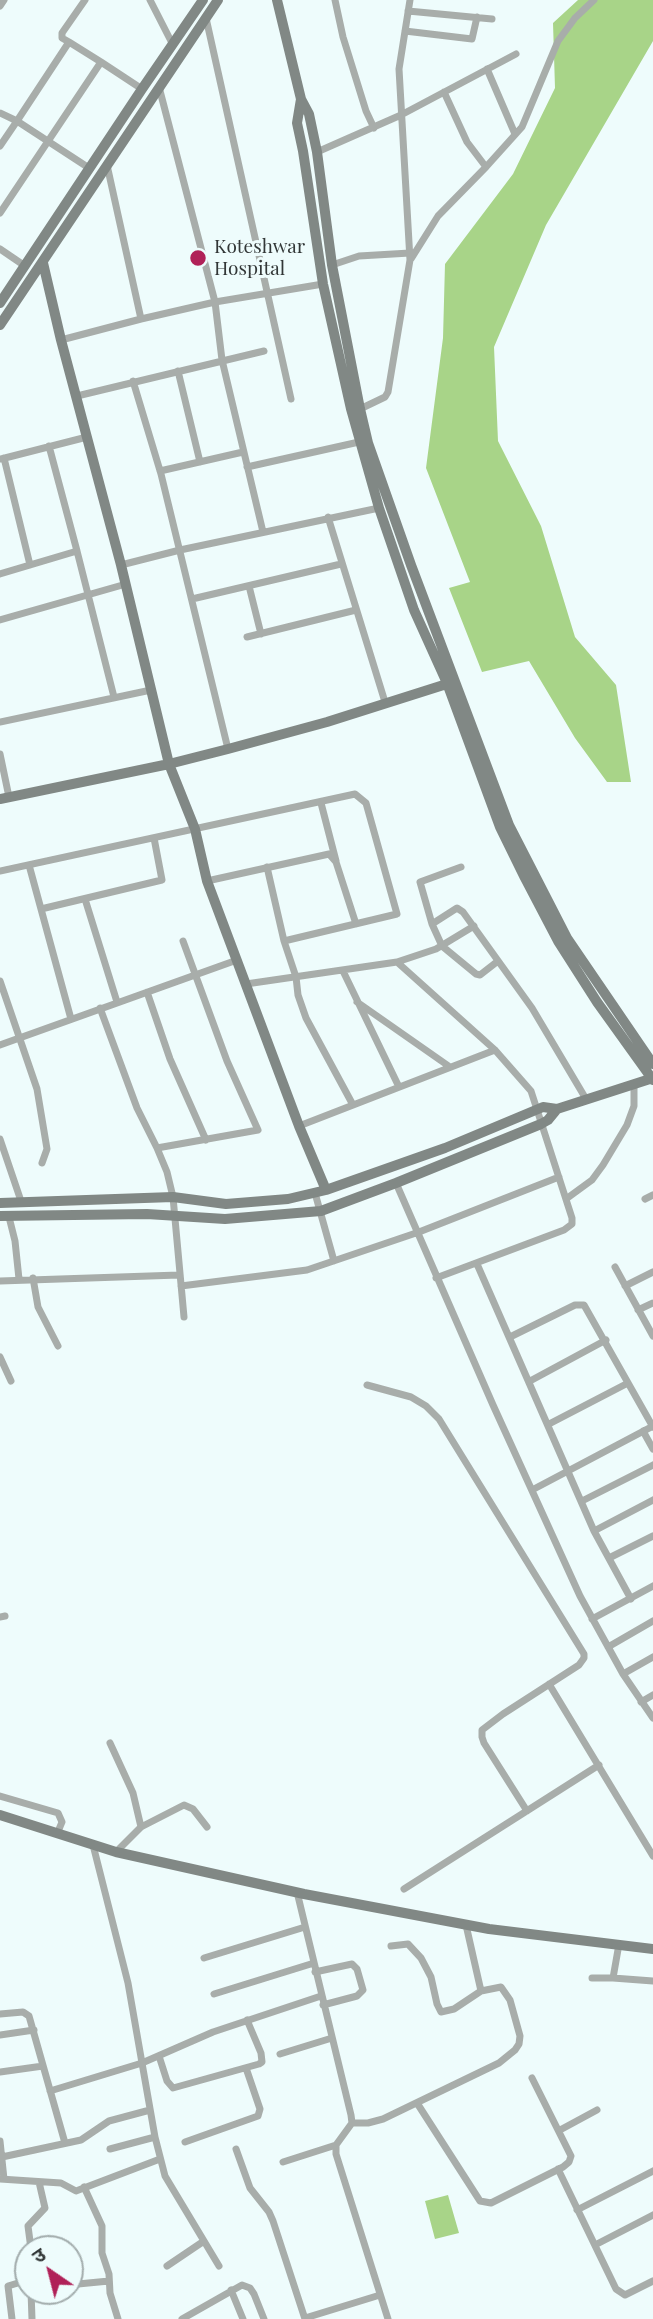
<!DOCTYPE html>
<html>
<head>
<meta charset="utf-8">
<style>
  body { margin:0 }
  #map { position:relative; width:653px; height:2319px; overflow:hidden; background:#eefcfc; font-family:"Playfair Display","Noto Sans Devanagari",serif }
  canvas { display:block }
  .north { position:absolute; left:14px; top:2235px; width:70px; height:70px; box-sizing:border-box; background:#eefcfc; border:2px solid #a3adad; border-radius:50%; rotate:325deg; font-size:19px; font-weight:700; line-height:28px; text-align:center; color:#323737 }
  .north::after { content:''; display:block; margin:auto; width:24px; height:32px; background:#b02158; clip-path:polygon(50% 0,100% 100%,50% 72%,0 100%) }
</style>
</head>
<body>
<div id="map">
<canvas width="653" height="2319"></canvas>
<div class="north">उ</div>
</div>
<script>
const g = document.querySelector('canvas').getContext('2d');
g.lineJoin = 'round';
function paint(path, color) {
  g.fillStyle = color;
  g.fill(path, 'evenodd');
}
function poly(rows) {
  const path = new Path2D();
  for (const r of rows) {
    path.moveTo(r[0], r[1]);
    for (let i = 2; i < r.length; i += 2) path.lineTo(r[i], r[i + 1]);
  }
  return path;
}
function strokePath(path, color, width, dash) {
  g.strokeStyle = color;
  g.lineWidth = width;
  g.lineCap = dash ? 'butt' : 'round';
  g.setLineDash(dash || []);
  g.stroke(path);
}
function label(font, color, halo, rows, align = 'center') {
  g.font = font + ' "Playfair Display",serif';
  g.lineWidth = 6;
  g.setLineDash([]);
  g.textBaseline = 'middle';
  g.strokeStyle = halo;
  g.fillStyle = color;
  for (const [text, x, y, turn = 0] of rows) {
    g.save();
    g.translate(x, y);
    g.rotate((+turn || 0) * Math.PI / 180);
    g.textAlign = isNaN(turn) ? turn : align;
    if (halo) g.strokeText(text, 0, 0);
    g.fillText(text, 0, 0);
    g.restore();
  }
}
paint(poly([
  [578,0,653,0,653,41,546,225,494,347,498,441,541,526,575,637,616,685,631,782,607,782,575,738,529,661,482,672,449,588,470,582,426,468,443,338,445,264,513,174,555,88,553,23],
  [448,2195,459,2233,435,2239,425,2201]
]), '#a8d488');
strokePath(poly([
  [150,0,173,45],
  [335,0,343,37,366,111,374,128],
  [0,6,4,0],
  [408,11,492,19],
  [206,18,291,399],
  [405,31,472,39,477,17],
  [69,42,62,38,62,33,85,0],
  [487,69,515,134],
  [159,87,215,302,222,360,263,532],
  [0,113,17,121,69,42,101,62],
  [0,146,17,121,89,168],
  [317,152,401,115,516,54],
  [107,165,141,319],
  [486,167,522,127,558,41,575,18,594,0],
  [0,213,101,62,142,89],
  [0,249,25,266],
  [411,259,438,216,486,167,467,142,444,92],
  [332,265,359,256,410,253],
  [61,340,141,319,215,302,323,284],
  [178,371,200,462],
  [133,381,161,474,228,749],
  [77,396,264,351],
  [360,409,385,397,388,392,410,260,399,69,410,0],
  [49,446,77,551],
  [4,458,30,565],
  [1,459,87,437],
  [247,467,359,442],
  [160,471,243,452],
  [328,517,385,702],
  [121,565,180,550,379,508],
  [0,574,77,551,114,697],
  [249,586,261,634],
  [192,599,341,564],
  [0,620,126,584],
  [247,637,356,610],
  [0,722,151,690],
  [0,754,9,797],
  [321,803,336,861],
  [29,865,41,909],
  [267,867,284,941],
  [0,871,355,794,366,803,397,914,284,941,296,977,298,995,306,1018,353,1105],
  [207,881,329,854,336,862,356,924],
  [85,899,117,1002],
  [432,924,420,882,461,867],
  [183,941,227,1061,258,1130,157,1148,167,1172,173,1197,184,1317],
  [498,961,480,975,476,974,442,946,432,924,457,908,463,912,532,1008,586,1099],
  [397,962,436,949,474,926],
  [343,971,399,1087],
  [0,981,37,1089,47,1149,42,1163],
  [246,984,397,962,495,1050,531,1091,572,1218,572,1224,564,1230,436,1278],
  [147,992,170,1059,206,1140],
  [357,1002,450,1067],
  [100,1008,137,1108,157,1148],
  [71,1019,41,909,162,880,154,838],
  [0,1045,237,960],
  [299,1126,495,1050],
  [0,1139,21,1201],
  [396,1183,493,1405,580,1596,623,1674,653,1718],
  [315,1193,334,1261],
  [566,1199,592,1180,603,1165,627,1125,634,1106,634,1084],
  [645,1199,653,1195],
  [9,1217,15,1241,19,1279],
  [477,1264,594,1531,631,1599],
  [615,1267,653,1336],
  [33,1278,38,1307,58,1346],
  [0,1281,179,1275],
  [181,1286,307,1270,419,1232,559,1177],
  [625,1286,653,1272],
  [638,1310,653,1303],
  [510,1337,575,1305,584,1305,653,1427],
  [0,1357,11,1381],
  [530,1381,606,1340],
  [367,1385,411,1397,426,1406,439,1419,584,1654,584,1658,579,1665,503,1714,482,1730,482,1737,484,1743,527,1811],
  [549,1424,628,1383],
  [643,1431,653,1449],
  [532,1490,653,1426],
  [582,1501,653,1465],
  [594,1531,653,1500],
  [609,1558,653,1536],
  [0,1617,5,1616],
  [592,1619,653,1586],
  [608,1647,653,1621],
  [623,1674,653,1657],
  [549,1684,653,1856],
  [641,1702,653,1695],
  [110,1743,133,1793,141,1827],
  [0,1796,58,1813,62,1822,57,1834],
  [93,1845,128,1983,142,2063,213,2032,321,1996],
  [116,1852,141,1827,184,1805,193,1809,207,1827],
  [404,1889,599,1765],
  [297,1892,351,2115,352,2123,336,2145,336,2154,388,2319],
  [466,1925,481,1991],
  [619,1944,613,1978,653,1981],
  [204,1958,305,1927],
  [315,1972,352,1964,357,1969,363,1990,357,1996,323,2005],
  [592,1978,613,1978],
  [214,1994,314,1963],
  [0,2014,23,2012,29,2016,65,2143],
  [0,2035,34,2030],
  [280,2054,332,2038],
  [159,2056,167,2081,173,2088,259,2064,262,2062,261,2053,247,2020],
  [0,2072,43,2066],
  [50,2091,142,2063,155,2137,110,2149],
  [417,2103,480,2201,491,2203,563,2167,569,2162,571,2156,532,2078],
  [352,2123,368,2123,383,2119,499,2063,515,2050,519,2044,520,2036,510,2000,501,1987,481,1991,454,2009,441,2012,437,2004,431,1977,421,1958,408,1944,391,1946],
  [560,2130,597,2110],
  [155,2137,165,2176,219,2266],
  [0,2141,4,2179],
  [185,2142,258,2116,260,2109,246,2068],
  [236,2149,250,2188,269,2212,273,2221,305,2319],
  [2,2157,81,2140,109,2121,150,2110],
  [283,2162,336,2145],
  [558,2169,616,2289,625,2295,653,2281],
  [0,2179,61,2183,76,2191,160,2159],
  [84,2187,102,2226,102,2253,109,2274,110,2293,118,2319],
  [577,2210,653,2171],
  [595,2245,653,2215],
  [31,2249,28,2226,45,2208,39,2182],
  [167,2266,204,2241],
  [70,2269,78,2284,109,2281],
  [231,2290,243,2319],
  [31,2291,32,2319],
  [305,2318,380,2295],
  [12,2319,8,2286,28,2280],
  [182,2319,242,2285,250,2288,254,2294,264,2319]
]), '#a8adaa', 7);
strokePath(poly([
  [277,0,301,99,309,114,317,152,332,265,360,409,368,443,411,565,509,825,567,938,653,1064],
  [301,99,297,123,303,151,323,284,351,409,379,508,414,610,447,683,500,827,525,878,558,941,597,1002,653,1080],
  [43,263,61,340,121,565,169,764,195,829,207,881,299,1126,326,1190],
  [0,303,142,89,203,0],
  [0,325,218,0],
  [0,799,169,764,228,749,327,722,453,682],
  [0,1203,173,1197,226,1204,288,1199,326,1190,445,1148,543,1107,557,1109,653,1078],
  [0,1216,147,1214,225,1219,321,1211,396,1183,541,1124,548,1120,557,1109],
  [0,1815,116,1852,304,1894,489,1929,653,1949]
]), '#818885', 10);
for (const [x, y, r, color] of [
  [198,258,9,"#b02158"]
]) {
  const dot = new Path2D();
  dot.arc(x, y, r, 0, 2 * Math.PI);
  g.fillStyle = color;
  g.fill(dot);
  strokePath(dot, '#eefcfc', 2.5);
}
label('19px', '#323737', '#eefcfc', [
  ["Koteshwar",214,247],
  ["Hospital",214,269]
], 'left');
</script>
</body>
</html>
